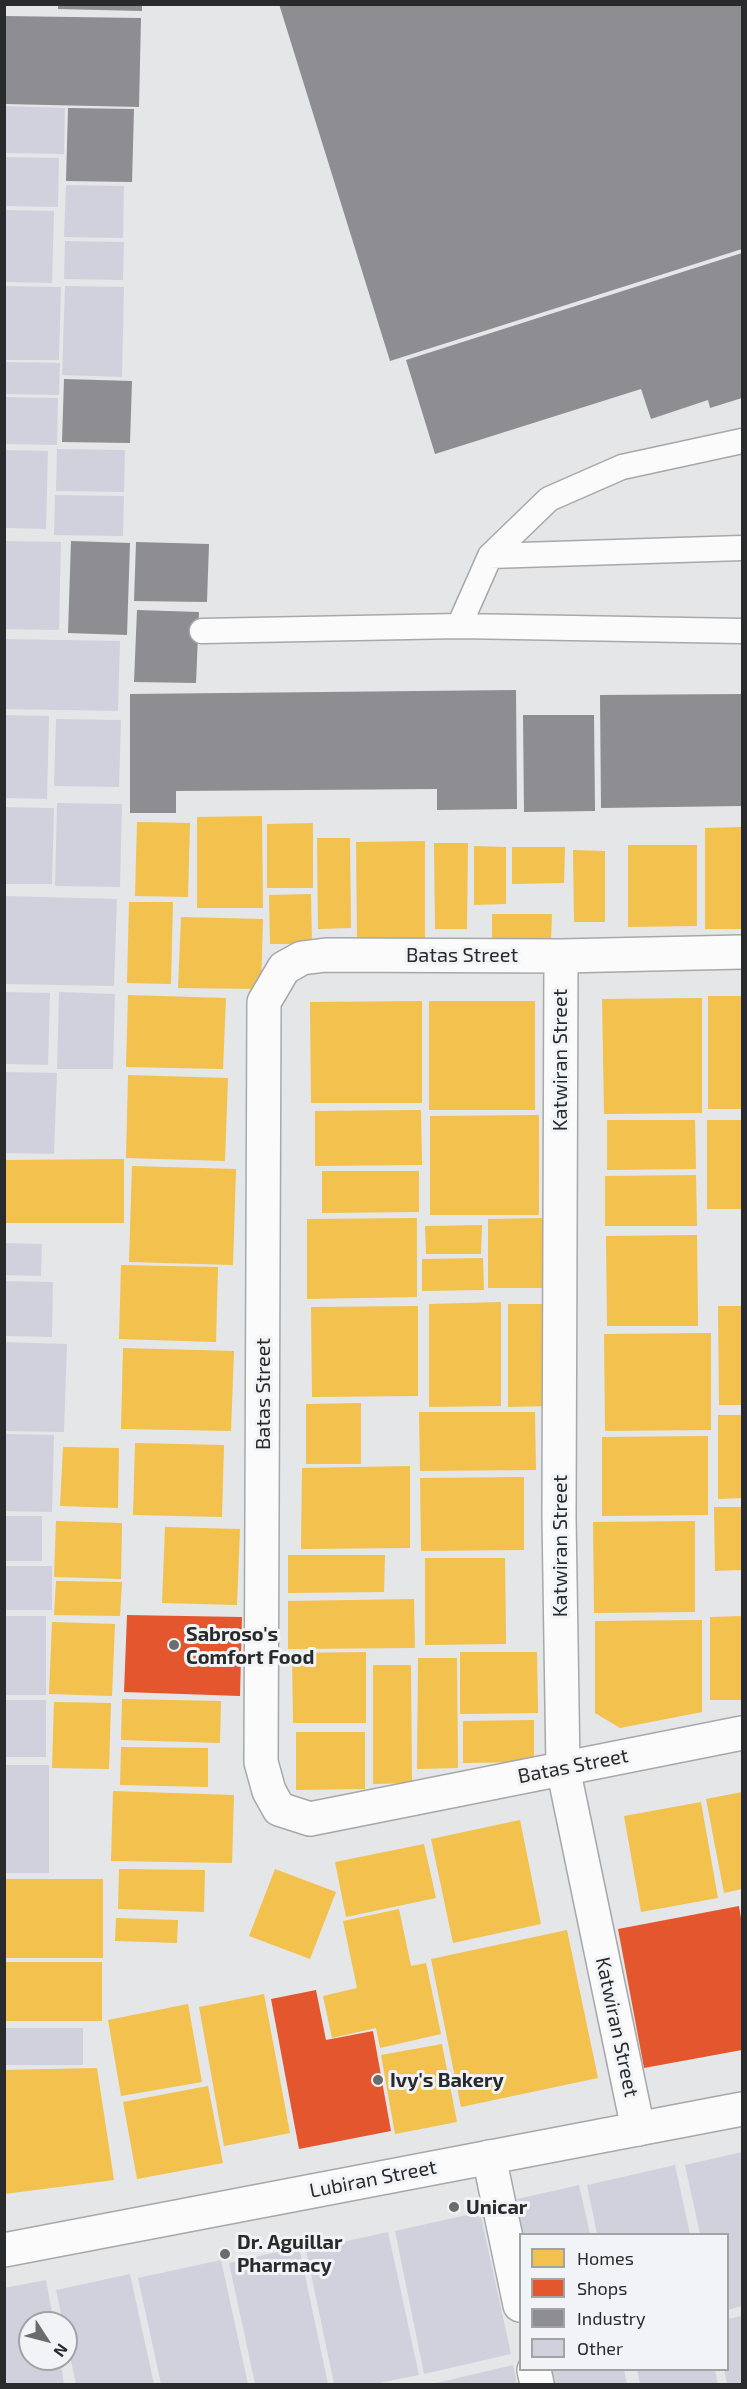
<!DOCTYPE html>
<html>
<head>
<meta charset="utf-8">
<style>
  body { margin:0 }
  #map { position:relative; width:747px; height:2389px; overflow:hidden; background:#e5e6e8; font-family:"Exo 2",sans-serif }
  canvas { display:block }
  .frame { position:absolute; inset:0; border:6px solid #292a2b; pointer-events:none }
  .legend { position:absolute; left:519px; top:2233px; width:210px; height:138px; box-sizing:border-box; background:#f1f3f6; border:2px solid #a1a3a5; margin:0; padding:8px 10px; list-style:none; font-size:18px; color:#292a2b }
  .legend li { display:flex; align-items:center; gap:12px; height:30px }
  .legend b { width:30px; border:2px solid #a1a3a5 }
  .north { position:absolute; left:18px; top:2311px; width:60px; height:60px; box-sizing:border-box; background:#f1f3f6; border:2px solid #a1a3a5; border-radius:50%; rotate:126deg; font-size:16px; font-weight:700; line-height:24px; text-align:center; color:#292a2b }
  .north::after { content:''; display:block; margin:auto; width:21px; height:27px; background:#6b6c6d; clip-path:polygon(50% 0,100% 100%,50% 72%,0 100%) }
</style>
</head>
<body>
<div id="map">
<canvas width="747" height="2389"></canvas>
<div class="frame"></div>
<ul class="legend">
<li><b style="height:16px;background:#f2c14e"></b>Homes</li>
<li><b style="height:16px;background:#e4572e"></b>Shops</li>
<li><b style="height:16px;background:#8d8d92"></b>Industry</li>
<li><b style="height:16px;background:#d1d1dd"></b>Other</li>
</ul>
<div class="north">N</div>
</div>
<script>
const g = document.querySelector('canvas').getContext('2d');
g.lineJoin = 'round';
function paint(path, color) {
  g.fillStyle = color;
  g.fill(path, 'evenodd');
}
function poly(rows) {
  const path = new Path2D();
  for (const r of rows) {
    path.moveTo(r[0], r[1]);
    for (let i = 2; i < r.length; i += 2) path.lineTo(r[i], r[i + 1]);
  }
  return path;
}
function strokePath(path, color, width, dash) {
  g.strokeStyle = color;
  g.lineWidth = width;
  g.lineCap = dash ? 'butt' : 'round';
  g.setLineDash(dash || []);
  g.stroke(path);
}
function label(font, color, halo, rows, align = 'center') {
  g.font = font + ' "Exo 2",sans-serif';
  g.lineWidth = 6;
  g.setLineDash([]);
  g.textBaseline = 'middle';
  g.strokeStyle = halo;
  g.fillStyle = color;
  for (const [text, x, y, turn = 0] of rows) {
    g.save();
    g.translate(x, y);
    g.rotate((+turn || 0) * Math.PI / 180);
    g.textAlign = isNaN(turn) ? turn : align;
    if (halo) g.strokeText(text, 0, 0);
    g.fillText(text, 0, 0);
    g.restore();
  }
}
paint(poly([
  [262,816,263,908,197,908,197,817],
  [137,822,190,823,188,897,135,896],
  [313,823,313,888,267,888,267,824],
  [742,827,742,929,705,929,705,828],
  [317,838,350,838,351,928,318,929],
  [425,841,425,941,357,941,356,842],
  [434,843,468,843,467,929,435,929],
  [628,845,697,845,697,926,628,927],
  [474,846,506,847,506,904,474,905],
  [512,847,565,847,564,883,512,884],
  [573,850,605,851,605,922,574,922],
  [311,894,312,944,270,944,269,895],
  [129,902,173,902,171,984,127,983],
  [492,914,552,914,551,941,492,941],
  [181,917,263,919,261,989,178,988],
  [128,995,226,998,223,1069,126,1067],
  [708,996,742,996,742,1109,708,1109],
  [702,998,702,1113,604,1114,602,999],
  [422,1001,422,1103,311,1103,310,1002],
  [429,1001,535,1001,535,1110,429,1110],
  [128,1075,228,1078,225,1161,126,1158],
  [421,1110,422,1165,315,1166,315,1111],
  [539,1115,539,1215,430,1215,430,1116],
  [607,1120,695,1120,696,1169,607,1170],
  [707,1120,742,1120,742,1209,707,1209],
  [124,1159,124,1223,4,1223,4,1160],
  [132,1166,236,1169,233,1265,129,1262],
  [322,1171,419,1171,419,1212,322,1213],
  [696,1175,697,1226,605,1226,605,1176],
  [417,1218,417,1297,307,1299,307,1219],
  [543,1218,543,1288,488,1288,488,1219],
  [482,1225,481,1254,426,1254,425,1226],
  [697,1235,698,1326,607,1326,606,1236],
  [483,1258,484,1290,422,1291,422,1259],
  [121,1265,218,1267,216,1342,119,1339],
  [501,1302,501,1406,429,1407,429,1304],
  [508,1304,551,1304,551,1406,508,1407],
  [418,1306,418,1396,312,1397,311,1307],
  [718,1306,742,1306,742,1405,719,1405],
  [711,1333,711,1430,605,1431,604,1334],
  [123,1348,234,1351,231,1431,121,1429],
  [361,1403,361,1464,306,1464,306,1404],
  [419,1412,535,1412,536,1470,420,1471],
  [718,1415,742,1415,742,1498,718,1499],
  [708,1436,708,1515,602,1516,602,1437],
  [135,1443,224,1445,222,1517,133,1515],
  [63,1447,119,1448,118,1508,60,1506],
  [410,1466,410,1548,301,1549,302,1468],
  [524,1477,524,1550,421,1551,420,1478],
  [714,1507,742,1507,742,1570,715,1571],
  [56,1521,122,1523,121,1579,54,1577],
  [695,1521,695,1612,594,1613,593,1522],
  [165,1527,240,1529,237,1605,162,1603],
  [288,1555,385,1555,384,1592,288,1593],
  [425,1558,505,1558,506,1644,425,1645],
  [56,1581,122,1582,120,1616,54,1615],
  [414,1599,415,1648,288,1649,288,1601],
  [742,1616,742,1700,710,1700,710,1617],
  [702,1620,702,1712,620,1728,595,1713,595,1621],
  [52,1622,115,1624,112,1696,49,1694],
  [366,1652,366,1723,293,1723,292,1653],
  [460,1652,537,1652,538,1713,460,1714],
  [418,1658,457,1658,458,1768,417,1769],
  [373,1665,411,1665,412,1783,373,1784],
  [122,1699,221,1701,220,1743,121,1740],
  [54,1702,111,1703,109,1769,52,1768],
  [534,1720,534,1762,463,1763,463,1721],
  [296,1732,365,1732,365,1789,296,1790],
  [121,1747,208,1748,208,1787,120,1785],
  [113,1791,234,1795,232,1863,111,1861],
  [742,1792,742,1889,724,1893,706,1799],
  [701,1802,718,1898,641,1912,624,1816],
  [520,1820,541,1924,453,1943,431,1839],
  [424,1844,436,1898,346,1917,335,1862],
  [119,1869,205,1870,204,1912,118,1909],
  [275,1869,336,1892,310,1959,249,1936],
  [4,1879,103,1879,103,1958,4,1958],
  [399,1909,411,1966,426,1963,441,2034,380,2048,376,2028,332,2038,323,1996,357,1988,343,1921],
  [116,1918,178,1920,177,1943,115,1941],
  [567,1930,598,2078,461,2107,431,1959],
  [4,1962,102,1962,102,2021,4,2021],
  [264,1994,290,2133,224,2146,199,2007],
  [188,2004,202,2082,121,2096,108,2020],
  [442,2044,457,2122,395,2134,381,2055],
  [97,2068,114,2180,4,2194,4,2070],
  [208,2086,223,2163,137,2179,123,2102]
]), '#f2c14e');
paint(poly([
  [127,1615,242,1617,240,1696,124,1692],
  [739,1906,742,1924,742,2050,644,2068,618,1929],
  [316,1990,326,2040,373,2031,391,2131,299,2149,271,1999]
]), '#e4572e');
paint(poly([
  [58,4,142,4,142,11,58,9],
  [279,4,742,4,742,249,390,361],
  [4,16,141,18,139,107,4,104],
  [68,108,134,109,132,182,66,181],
  [742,253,742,398,710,408,708,400,651,419,641,389,435,454,406,360],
  [64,379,132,381,130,443,62,442],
  [71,541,130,543,127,635,68,633],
  [136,542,209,544,207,602,134,601],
  [137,610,199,612,196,683,134,682],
  [516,690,517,809,437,810,437,789,176,791,176,813,130,813,130,694],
  [742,694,742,806,601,808,600,695],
  [523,715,594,715,595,811,524,812]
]), '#8d8d92');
paint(poly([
  [4,106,65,108,64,154,4,153],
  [4,157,59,158,58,207,4,206],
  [66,185,124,186,123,238,64,237],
  [4,210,54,211,52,283,4,282],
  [65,241,124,242,123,280,64,279],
  [4,286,61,287,59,360,4,360],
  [65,286,124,287,122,377,62,375],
  [4,362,60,363,59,395,4,394],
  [4,397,58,398,57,445,4,444],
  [57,449,125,450,124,492,56,491],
  [4,450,48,451,46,529,4,528],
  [55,495,124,496,123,536,54,535],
  [4,541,61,542,59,630,4,629],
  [4,639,120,641,118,711,4,709],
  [4,715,49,716,47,799,4,798],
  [56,719,121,720,119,787,54,786],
  [57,803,122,804,120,887,55,886],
  [4,807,54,808,52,884,4,884],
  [4,896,117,899,114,986,4,984],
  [4,992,50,993,48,1065,4,1064],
  [59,992,115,994,113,1069,57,1069],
  [4,1072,57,1073,54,1154,4,1153],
  [4,1243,42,1244,41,1276,4,1275],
  [4,1281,53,1282,52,1337,4,1336],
  [4,1342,67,1344,64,1432,4,1431],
  [4,1434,54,1435,52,1512,4,1511],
  [4,1516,42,1516,42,1561,4,1561],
  [4,1566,52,1566,52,1610,4,1610],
  [4,1616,46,1616,46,1695,4,1695],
  [4,1700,46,1700,46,1757,4,1757],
  [4,1765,49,1765,49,1873,4,1873],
  [4,2028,83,2028,83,2065,4,2065],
  [742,2152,742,2306,728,2310,728,2234,700,2234,685,2165],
  [675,2165,690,2234,597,2234,587,2185],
  [579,2185,590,2234,520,2234,504,2202],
  [480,2212,511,2354,424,2374,395,2231],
  [388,2232,419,2375,374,2384,334,2384,306,2250],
  [299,2247,328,2384,255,2384,229,2263],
  [221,2260,248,2384,161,2384,138,2278],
  [130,2274,154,2384,76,2384,66,2338,66,2323,63,2323,56,2290],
  [46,2280,54,2323,30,2323,30,2359,60,2359,64,2384,4,2384,4,2288],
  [742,2316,742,2384,727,2384,724,2370,728,2370,728,2319],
  [513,2365,517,2384,432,2384],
  [544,2370,624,2370,627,2384,548,2384],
  [637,2370,715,2370,718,2384,640,2384]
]), '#d1d1dd');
const lane = poly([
  [490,556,742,548],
  [459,626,490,556,549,499,622,467,742,441],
  [202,631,459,626,742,631]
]);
const street = poly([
  [742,952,561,956,326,955,302,958,284,968,264,1002,261,1762,269,1791,279,1809,310,1819,742,1733],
  [561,956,559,1516,563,1768,638,2129],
  [489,2157,520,2305],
  [534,2370,537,2384]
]);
const secondary = poly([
  [4,2250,742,2109]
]);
strokePath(lane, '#a7a8aa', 27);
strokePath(street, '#a7a8aa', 36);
strokePath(secondary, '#a7a8aa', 36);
strokePath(lane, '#fbfbfc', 24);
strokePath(street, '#fbfbfc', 33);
strokePath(secondary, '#fbfbfc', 33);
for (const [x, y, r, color] of [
  [174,1645,6,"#6b6c6d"],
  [378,2080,6,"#6b6c6d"],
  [454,2207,6,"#6b6c6d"],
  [225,2254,6,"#6b6c6d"]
]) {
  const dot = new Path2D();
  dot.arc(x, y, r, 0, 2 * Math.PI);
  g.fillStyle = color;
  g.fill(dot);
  strokePath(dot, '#f1f3f6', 2);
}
label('20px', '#292a2b', '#f1f3f6', [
  ["Batas Street",462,955],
  ["Katwiran Street",560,1060,-90],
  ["Batas Street",263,1394,-90],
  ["Katwiran Street",560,1546,-90],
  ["Batas Street",573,1766,-11],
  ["Katwiran Street",617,2027,78],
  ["Lubiran Street",373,2179,-11]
]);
label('bold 20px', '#292a2b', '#f1f3f6', [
  ["Sabroso's",186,1634],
  ["Comfort Food",186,1657],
  ["Ivy's Bakery",390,2080],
  ["Unicar",466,2207],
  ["Dr. Aguillar",237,2242],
  ["Pharmacy",237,2265]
], 'left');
</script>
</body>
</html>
